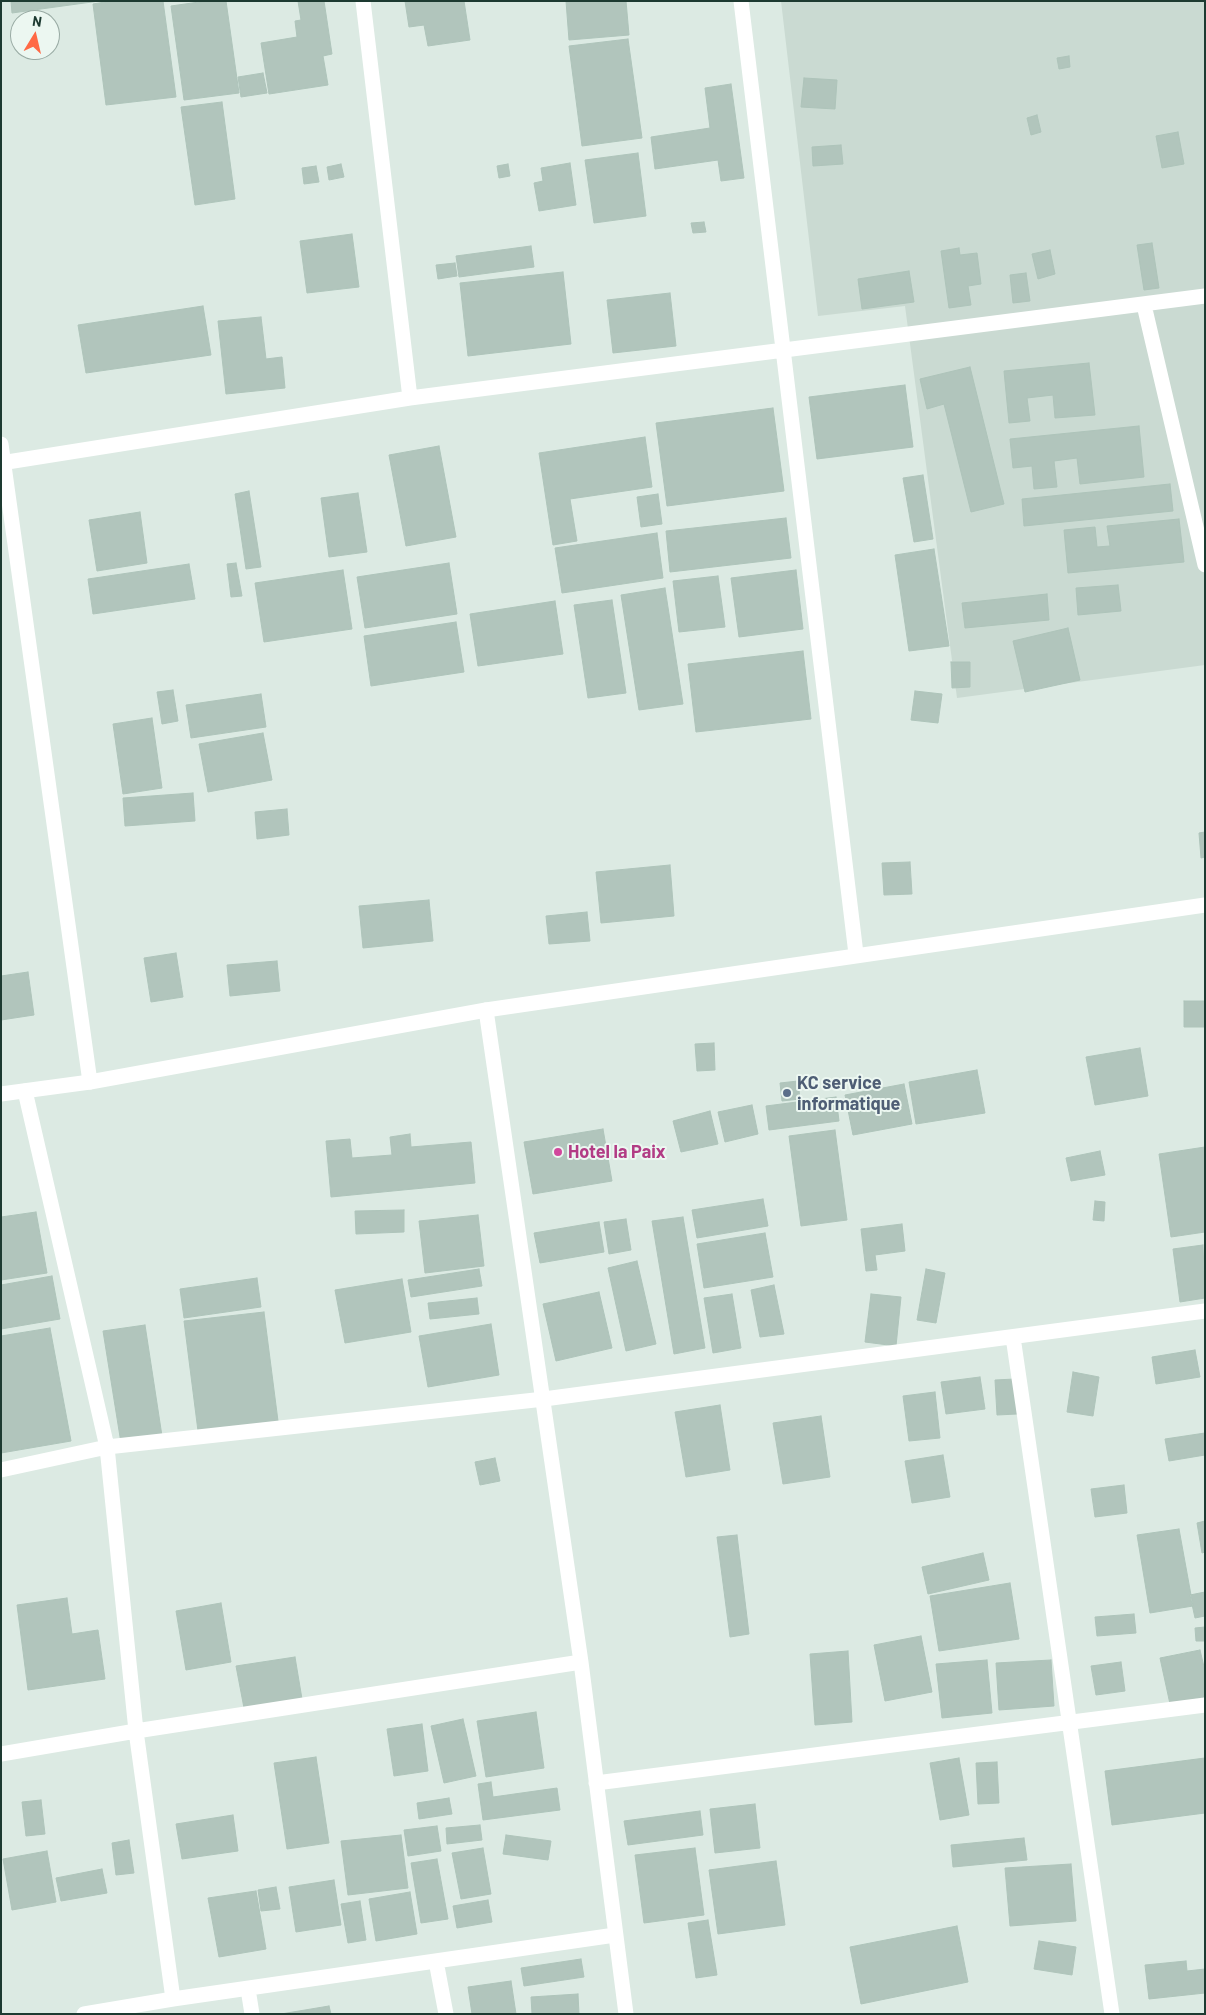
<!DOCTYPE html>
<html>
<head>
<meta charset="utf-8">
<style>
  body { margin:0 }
  #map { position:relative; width:1206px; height:2015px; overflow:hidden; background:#dceae3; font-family:Barlow,sans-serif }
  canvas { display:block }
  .frame { position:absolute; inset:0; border:2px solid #1d3a31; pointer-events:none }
  .north { position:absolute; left:10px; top:10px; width:50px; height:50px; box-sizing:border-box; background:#ecf7f1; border:1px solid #99aba4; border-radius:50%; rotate:9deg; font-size:14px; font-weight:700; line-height:20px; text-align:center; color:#1d3a31 }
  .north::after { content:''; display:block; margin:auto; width:18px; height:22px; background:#ff6945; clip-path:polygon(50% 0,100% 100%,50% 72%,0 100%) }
</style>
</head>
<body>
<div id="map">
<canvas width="1206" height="2015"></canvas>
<div class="frame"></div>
<div class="north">N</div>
</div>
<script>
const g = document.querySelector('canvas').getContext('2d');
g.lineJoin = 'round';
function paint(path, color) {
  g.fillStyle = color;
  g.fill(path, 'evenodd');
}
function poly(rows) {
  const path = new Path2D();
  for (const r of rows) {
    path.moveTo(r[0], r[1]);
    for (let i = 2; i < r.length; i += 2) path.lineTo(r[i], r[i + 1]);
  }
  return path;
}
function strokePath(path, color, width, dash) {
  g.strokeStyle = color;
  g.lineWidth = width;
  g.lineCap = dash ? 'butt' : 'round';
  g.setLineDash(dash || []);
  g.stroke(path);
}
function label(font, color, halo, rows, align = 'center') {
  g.font = font + ' Barlow,sans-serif';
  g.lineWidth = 4;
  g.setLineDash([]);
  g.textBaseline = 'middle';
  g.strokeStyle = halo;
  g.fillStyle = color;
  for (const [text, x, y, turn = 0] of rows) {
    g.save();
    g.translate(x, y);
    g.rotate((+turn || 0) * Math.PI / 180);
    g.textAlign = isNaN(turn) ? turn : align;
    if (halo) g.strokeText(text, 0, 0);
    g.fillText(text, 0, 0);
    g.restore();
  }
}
paint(poly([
  [781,1,1205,1,1205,665,957,698,905,306,818,316]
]), '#cadad2');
const building = poly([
  [11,1,99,1,12,13,11,1],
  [111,1,163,1,176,97,106,105,93,4,111,1],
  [206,1,226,1,239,93,184,100,171,6,206,1],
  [298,1,324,1,332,54,323,56,328,85,269,94,261,43,297,37,295,21,301,20,298,1],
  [405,1,464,1,470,40,428,46,424,25,409,27,405,1],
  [566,1,626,1,629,35,569,40,566,1],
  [628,39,642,138,582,146,569,46,628,39],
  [1069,56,1070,67,1059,69,1057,58,1069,56],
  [263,73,267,93,241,97,238,77,263,73],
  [804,78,837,80,835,109,801,107,804,78],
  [731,84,744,178,721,181,718,160,655,169,651,137,710,128,705,88,731,84],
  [222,102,235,199,195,205,181,107,222,102],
  [1037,115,1041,132,1031,135,1027,118,1037,115],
  [1178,132,1184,164,1162,168,1156,136,1178,132],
  [841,145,843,164,813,166,812,147,841,145],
  [638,153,646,216,594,223,585,160,638,153],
  [570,163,576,205,539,211,534,183,543,181,541,168,570,163],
  [341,164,344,177,329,180,327,167,341,164],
  [508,164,510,176,499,178,497,166,508,164],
  [316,166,319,182,304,184,302,168,316,166],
  [704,222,706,232,693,233,691,223,704,222],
  [352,234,359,287,307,293,300,241,352,234],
  [1152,243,1159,288,1144,290,1137,245,1152,243],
  [531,246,534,267,459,277,456,256,531,246],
  [959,248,960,255,977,253,981,284,968,286,971,305,949,308,941,251,959,248],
  [1050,250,1055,274,1038,279,1032,254,1050,250],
  [455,263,457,276,438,279,436,265,455,263],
  [909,271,914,302,862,309,858,279,909,271],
  [563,272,571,344,468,356,460,283,563,272],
  [1026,273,1030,301,1013,303,1010,275,1026,273],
  [670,293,676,346,613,353,607,300,670,293],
  [203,306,211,355,86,373,78,325,203,306],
  [261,317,266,359,282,357,285,388,226,394,218,321,261,317],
  [1089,363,1095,415,1055,418,1053,395,1027,398,1030,421,1009,423,1004,371,1089,363],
  [970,367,1004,504,971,512,944,404,927,409,920,379,970,367],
  [905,385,913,447,817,459,809,397,905,385],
  [773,408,784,491,667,506,656,423,773,408],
  [1139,426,1144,477,1080,484,1077,458,1054,461,1057,487,1034,489,1032,466,1013,468,1010,439,1139,426],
  [645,437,652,487,570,499,577,541,553,545,539,453,645,437],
  [439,446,456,537,406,546,389,455,439,446],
  [923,475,933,539,914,542,903,478,923,475],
  [1170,484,1173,511,1024,526,1022,499,1170,484],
  [249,491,261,567,246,569,235,494,249,491],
  [358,493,367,552,329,557,321,498,358,493],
  [658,494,662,524,641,527,637,497,658,494],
  [140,512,147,563,97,571,89,520,140,512],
  [786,518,791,558,670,572,666,531,786,518],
  [1179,519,1184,562,1068,573,1064,530,1095,527,1097,547,1110,546,1107,526,1179,519],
  [657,533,663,578,562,593,555,548,657,533],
  [934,549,949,646,909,651,895,555,934,549],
  [236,563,242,596,231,597,227,564,236,563],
  [449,563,457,614,365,628,357,577,449,563],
  [189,564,195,599,93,614,88,579,189,564],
  [343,570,352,629,264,642,255,583,343,570],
  [796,570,803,629,739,637,731,578,796,570],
  [718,576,725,627,679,632,673,581,718,576],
  [1118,585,1121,611,1078,615,1076,588,1118,585],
  [665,588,683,704,639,710,621,595,665,588],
  [1047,594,1049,620,965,628,962,603,1047,594],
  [612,600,626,693,588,698,574,605,612,600],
  [555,601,563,654,478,666,470,614,555,601],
  [456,622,464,672,371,686,364,636,456,622],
  [1068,628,1080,680,1025,692,1013,641,1068,628],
  [803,651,811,719,696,732,688,664,803,651],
  [951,662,970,662,970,687,952,688,951,662],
  [173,690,178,721,162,724,157,692,173,690],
  [915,691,942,694,938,723,911,720,915,691],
  [261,694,266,727,191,738,186,705,261,694],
  [152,718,162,788,123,794,113,724,152,718],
  [263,733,272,780,208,792,199,744,263,733],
  [193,793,195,821,125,826,123,798,193,793],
  [287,809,289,835,257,839,255,812,287,809],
  [1205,832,1205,857,1201,858,1199,833,1205,832],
  [910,862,912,894,884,895,882,863,910,862],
  [670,865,674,916,601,923,596,872,670,865],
  [429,900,433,941,363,948,359,906,429,900],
  [587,912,590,941,549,944,546,916,587,912],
  [176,953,183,997,151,1002,144,958,176,953],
  [277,961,280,991,230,996,227,965,277,961],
  [28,972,34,1015,1,1020,1,976,28,972],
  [1184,1001,1205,1001,1205,1027,1184,1027,1184,1001],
  [714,1043,715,1070,697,1071,695,1044,714,1043],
  [1140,1048,1148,1096,1095,1105,1086,1057,1140,1048],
  [977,1070,985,1113,916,1124,909,1082,977,1070],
  [798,1081,800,1099,782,1101,780,1083,798,1081],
  [904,1084,912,1124,853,1135,845,1095,904,1084],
  [836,1097,839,1121,769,1130,766,1106,836,1097],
  [752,1105,758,1134,725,1142,718,1112,752,1105],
  [710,1111,718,1144,681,1152,673,1121,710,1111],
  [603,1129,612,1181,533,1194,524,1142,603,1129],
  [835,1130,847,1220,801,1226,789,1136,835,1130],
  [410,1134,411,1147,471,1142,475,1183,331,1197,326,1141,350,1139,352,1158,392,1155,390,1137,410,1134],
  [1205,1147,1205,1232,1171,1237,1159,1154,1205,1147],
  [1100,1151,1105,1175,1071,1181,1066,1158,1100,1151],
  [763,1199,768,1226,697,1238,692,1210,763,1199],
  [1095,1201,1105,1202,1104,1221,1093,1220,1095,1201],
  [404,1210,404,1232,356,1234,355,1211,404,1210],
  [36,1212,47,1273,1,1280,1,1217,36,1212],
  [478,1215,484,1266,425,1273,419,1221,478,1215],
  [683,1217,705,1348,674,1354,652,1221,683,1217],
  [626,1219,631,1250,609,1254,604,1222,626,1219],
  [599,1222,604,1252,540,1263,534,1233,599,1222],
  [902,1224,905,1251,875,1255,877,1270,866,1271,861,1229,902,1224],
  [765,1233,773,1277,704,1288,697,1244,765,1233],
  [1203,1245,1205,1298,1180,1302,1173,1249,1203,1245],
  [637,1261,656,1344,626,1351,608,1268,637,1261],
  [479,1269,482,1286,411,1297,408,1280,479,1269],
  [926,1269,945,1273,936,1323,917,1320,926,1269],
  [52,1276,60,1319,1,1329,1,1285,52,1276],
  [257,1278,261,1307,184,1318,180,1289,257,1278],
  [402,1279,411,1332,345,1343,335,1290,402,1279],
  [774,1285,784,1334,760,1337,751,1290,774,1285],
  [599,1292,612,1348,556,1361,543,1304,599,1292],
  [732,1294,741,1348,713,1353,704,1298,732,1294],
  [871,1294,901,1297,896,1346,865,1342,871,1294],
  [477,1298,479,1314,430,1319,428,1303,477,1298],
  [264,1312,278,1421,198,1431,184,1321,264,1312],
  [491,1324,499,1375,428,1387,419,1336,491,1324],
  [145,1325,162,1436,121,1443,103,1331,145,1325],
  [50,1328,71,1441,1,1453,1,1336,50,1328],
  [1195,1350,1200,1377,1156,1384,1152,1357,1195,1350],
  [1073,1372,1099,1377,1093,1416,1067,1412,1073,1372],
  [980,1377,985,1409,946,1414,941,1382,980,1377],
  [1015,1379,1017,1414,997,1415,995,1380,1015,1379],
  [935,1392,940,1438,909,1441,903,1396,935,1392],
  [720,1405,730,1470,686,1477,675,1412,720,1405],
  [821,1416,830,1477,783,1484,773,1423,821,1416],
  [1205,1433,1205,1455,1169,1461,1165,1439,1205,1433],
  [943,1455,950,1497,912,1503,905,1461,943,1455],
  [495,1458,500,1481,480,1485,475,1462,495,1458],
  [1124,1485,1127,1513,1095,1517,1091,1489,1124,1485],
  [1205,1521,1205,1552,1202,1553,1197,1523,1205,1521],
  [1179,1529,1193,1606,1150,1613,1137,1535,1179,1529],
  [737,1535,749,1634,730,1637,717,1537,737,1535],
  [983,1553,989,1580,928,1594,922,1567,983,1553],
  [1010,1583,1019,1639,939,1651,930,1596,1010,1583],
  [1205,1592,1205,1616,1195,1618,1190,1595,1205,1592],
  [67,1598,72,1634,98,1630,105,1679,28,1690,17,1605,67,1598],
  [221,1603,231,1662,186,1670,176,1611,221,1603],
  [1134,1614,1136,1633,1097,1636,1095,1617,1134,1614],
  [1205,1627,1205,1641,1196,1641,1195,1628,1205,1627],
  [921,1636,932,1692,885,1701,874,1645,921,1636],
  [1200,1650,1205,1671,1205,1697,1170,1704,1160,1658,1200,1650],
  [848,1651,852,1722,815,1725,810,1654,848,1651],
  [295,1657,302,1699,244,1708,236,1666,295,1657],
  [987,1660,992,1713,942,1718,936,1664,987,1660],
  [1051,1660,1054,1706,999,1710,996,1663,1051,1660],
  [1121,1662,1125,1691,1096,1695,1091,1666,1121,1662],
  [536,1712,544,1768,486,1777,477,1721,536,1712],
  [463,1719,476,1776,444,1783,431,1726,463,1719],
  [422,1724,428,1771,394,1776,387,1729,422,1724],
  [316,1757,329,1843,287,1849,274,1763,316,1757],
  [959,1758,969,1815,940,1820,930,1763,959,1758],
  [1205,1758,1205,1813,1112,1825,1105,1771,1205,1758],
  [997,1762,999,1803,978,1804,976,1763,997,1762],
  [491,1782,493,1797,557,1788,560,1810,483,1820,478,1784,491,1782],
  [449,1798,452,1814,419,1819,417,1803,449,1798],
  [41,1800,45,1834,26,1836,22,1802,41,1800],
  [755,1804,760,1848,715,1853,710,1809,755,1804],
  [700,1811,703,1835,628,1845,624,1821,700,1811],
  [233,1815,238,1851,182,1859,176,1824,233,1815],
  [480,1825,482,1840,447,1844,446,1828,480,1825],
  [437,1826,441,1851,408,1856,404,1830,437,1826],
  [401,1835,408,1888,348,1895,341,1841,401,1835],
  [506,1835,551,1841,548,1860,503,1854,506,1835],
  [1024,1838,1027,1860,953,1867,951,1845,1024,1838],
  [129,1840,134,1873,116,1875,112,1843,129,1840],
  [483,1848,491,1894,461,1899,452,1853,483,1848],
  [695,1848,704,1915,644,1923,635,1855,695,1848],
  [47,1851,56,1902,12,1910,3,1859,47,1851],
  [437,1859,448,1919,421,1923,411,1863,437,1859],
  [776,1861,785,1925,718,1934,709,1870,776,1861],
  [1071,1864,1076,1921,1010,1926,1005,1868,1071,1864],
  [102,1869,107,1893,61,1901,56,1878,102,1869],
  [334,1880,341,1925,296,1932,289,1887,334,1880],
  [276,1887,280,1909,261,1911,258,1890,276,1887],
  [256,1891,266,1949,219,1957,208,1898,256,1891],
  [410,1892,417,1934,376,1941,369,1899,410,1892],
  [488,1900,492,1922,457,1928,453,1906,488,1900],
  [360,1901,366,1940,348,1943,341,1904,360,1901],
  [708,1920,717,1975,696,1978,688,1923,708,1920],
  [957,1926,968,1982,861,2004,850,1947,957,1926],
  [1039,1941,1076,1947,1072,1975,1034,1969,1039,1941],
  [581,1959,584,1977,524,1986,521,1968,581,1959],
  [1186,1961,1187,1971,1205,1969,1205,1993,1149,1999,1145,1965,1186,1961],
  [511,1981,516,2014,472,2014,468,1987,511,1981],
  [578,1994,579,2014,532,2014,531,1997,578,1994],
  [329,2006,331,2014,281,2014,329,2006]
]);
paint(building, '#b1c5bc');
strokePath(building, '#aec4ba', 1);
strokePath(poly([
  [363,1,410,398],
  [741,1,856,954],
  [1144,305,1205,565],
  [1,444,90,1082],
  [1,463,410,398,1205,296],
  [486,1010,581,1662,626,2014],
  [25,1091,107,1447,136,1731,173,1999],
  [1013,1337,1112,2014],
  [1,1470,107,1447,544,1399,1205,1311],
  [1,1754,136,1731,581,1662],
  [596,1783,1205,1705],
  [436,1961,446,2014],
  [248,1989,252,2014],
  [84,2014,173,1999,615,1935]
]), '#fff', 15);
strokePath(poly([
  [1,1094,90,1082,486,1010,1205,905]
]), '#fff', 15);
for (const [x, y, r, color] of [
  [787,1093,5,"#5c6f8a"],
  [558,1152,5,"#d1479c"]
]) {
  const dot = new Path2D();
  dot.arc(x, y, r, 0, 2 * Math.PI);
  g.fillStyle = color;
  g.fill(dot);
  strokePath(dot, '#ecf7f1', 2);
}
label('bold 18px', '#4e5e75', '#ecf7f1', [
  ["KC service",797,1083],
  ["informatique",797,1104]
], 'left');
label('bold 18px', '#b23c85', '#ecf7f1', [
  ["Hotel la Paix",568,1152]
], 'left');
</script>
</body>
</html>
